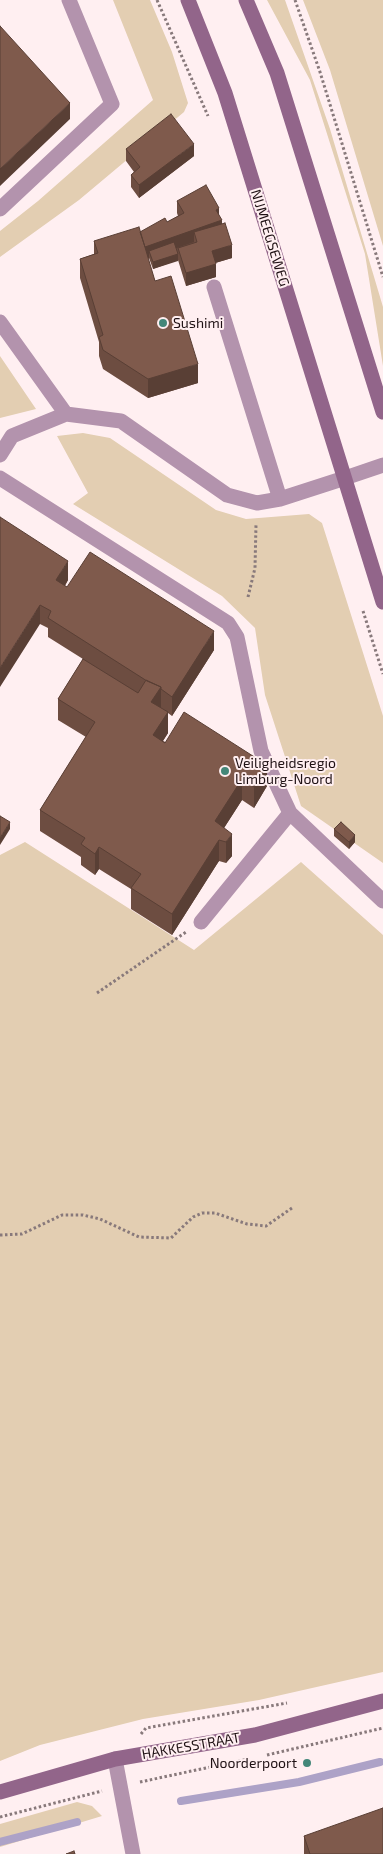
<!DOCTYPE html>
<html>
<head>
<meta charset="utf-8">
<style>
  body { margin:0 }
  canvas { display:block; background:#ffeff1 }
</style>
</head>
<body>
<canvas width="383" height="1854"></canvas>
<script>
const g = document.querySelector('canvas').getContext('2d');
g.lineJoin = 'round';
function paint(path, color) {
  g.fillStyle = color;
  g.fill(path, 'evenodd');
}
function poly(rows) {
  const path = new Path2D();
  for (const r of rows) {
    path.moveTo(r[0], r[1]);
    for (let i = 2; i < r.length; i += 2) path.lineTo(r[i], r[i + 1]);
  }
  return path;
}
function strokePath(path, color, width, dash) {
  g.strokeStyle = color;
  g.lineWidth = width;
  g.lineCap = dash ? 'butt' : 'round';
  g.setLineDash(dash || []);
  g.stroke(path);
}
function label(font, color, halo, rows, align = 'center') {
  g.font = font + ' "Exo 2",sans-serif';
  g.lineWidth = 4;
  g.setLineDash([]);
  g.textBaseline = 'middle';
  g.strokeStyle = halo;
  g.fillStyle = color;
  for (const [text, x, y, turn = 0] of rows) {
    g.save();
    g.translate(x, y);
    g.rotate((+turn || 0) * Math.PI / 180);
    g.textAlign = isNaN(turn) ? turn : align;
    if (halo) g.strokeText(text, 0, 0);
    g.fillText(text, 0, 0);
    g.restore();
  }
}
paint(poly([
  [113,0,150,0,172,52,188,103,184,112,79,200,0,257,0,231,38,201,153,100],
  [267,0,285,0,330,129,383,307,383,366,365,254,310,80],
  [303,0,383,0,383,246,330,70],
  [0,356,36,409,0,418],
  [83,433,110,438,216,510,246,519,309,514,322,523,383,716,383,863,301,806,265,695,255,628,222,596,73,504,88,493,57,436],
  [25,842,194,950,301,862,383,935,383,1672,259,1700,143,1719,40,1745,0,1761,0,855],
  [77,1802,92,1806,102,1816,0,1847,0,1824]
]), '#e3ceb2');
strokePath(poly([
  [181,1801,299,1782,380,1762],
  [0,1842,77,1822]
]), '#ada2c7', 8);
strokePath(poly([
  [157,0,208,116],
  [295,0,320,72,383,277],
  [248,597,255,568,256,524],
  [363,611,383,674],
  [97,993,186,932],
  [0,1235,22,1234,62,1215,83,1215,100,1219,139,1237,171,1238,193,1217,202,1213,215,1213,247,1224,266,1226,292,1208],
  [141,1734,146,1728,287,1703],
  [267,1755,383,1728],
  [140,1782,248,1759],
  [0,1817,102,1791]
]), '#88797b', 3, [2.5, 2.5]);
strokePath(poly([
  [0,209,112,104,69,0],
  [214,287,280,499],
  [0,322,66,414],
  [0,455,12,436,66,414,121,421,227,495,257,503,280,499,345,478],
  [0,478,228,623,237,637,261,751,290,813,383,901],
  [201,922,290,813]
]), '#b393ad', 15);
strokePath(poly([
  [345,478,383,465],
  [115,1759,133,1854]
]), '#b393ad', 15);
strokePath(poly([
  [188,0,225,93,383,602],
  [246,0,277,73,383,412],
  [0,1792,115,1759,255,1735,383,1701]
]), '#92658a', 15);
paint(poly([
  [126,149,194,156,139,198,131,187,131,175,134,172,126,161],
  [177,201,219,215,232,258,215,263,216,277,186,286,178,260,153,269,149,258,148,259,155,281,198,383,148,398,103,369,99,356,99,342,80,278,80,259,94,254,94,241,140,232,167,222,178,216,177,213],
  [0,517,68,580,65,586,214,650,172,716,168,713,168,733,163,741,267,786,254,808,242,800,224,828,232,856,226,863,219,861,217,864,172,935,131,909,131,889,99,869,95,875,81,865,81,857,40,831,40,810,86,737,58,720,58,699,83,659,48,637,48,628,40,624],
  [334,829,355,842,349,849,334,836],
  [304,1836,383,1854,304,1854]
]), '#6d4d41');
paint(poly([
  [70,103,70,119,0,186,0,169],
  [194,144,194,156,139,198,139,185],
  [219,208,219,221,222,220,222,233,194,232,194,242,151,257,149,251,149,258,143,260,143,248],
  [232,245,232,258,212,264,212,251],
  [178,254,178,261,153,269,153,262],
  [216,264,216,277,186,286,186,273],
  [198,364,198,383,148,398,148,379],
  [68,561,68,580,56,599,56,580],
  [40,605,40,624,0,687,0,668],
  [214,631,214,650,172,716,172,697],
  [161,687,161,708,151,702],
  [168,712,168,733,153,756,153,735],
  [267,765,267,786,254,808,254,787],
  [242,779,242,800,215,842,215,821],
  [10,822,10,829,0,845,0,838],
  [232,834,232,856,226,863,226,842],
  [355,835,355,842,349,849,349,842],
  [219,840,219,861,217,864,172,935,172,914,217,843],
  [99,847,99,869,95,875,95,854]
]), '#593f35');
const building = poly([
  [0,26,70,103,0,169,0,26],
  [171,114,194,144,139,185,131,175,140,167,126,149,171,114],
  [206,185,219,208,216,210,222,220,145,247,140,232,165,218,167,222,184,213,177,201,206,185],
  [225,223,232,245,212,251,216,264,186,273,178,248,197,242,194,232,225,223],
  [139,227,155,281,171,276,198,364,148,379,103,350,99,337,103,335,80,259,98,253,94,241,139,227],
  [174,242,178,254,153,262,149,251,174,242],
  [0,517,68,561,56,580,67,587,90,552,214,631,172,697,161,689,161,687,147,681,48,618,51,611,40,605,0,668,0,517],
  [83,659,138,693,146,680,161,687,151,702,168,712,153,735,165,743,184,712,267,765,254,787,242,779,215,821,232,834,226,842,219,840,217,843,172,914,131,888,141,874,99,847,95,854,81,844,85,838,40,810,95,722,58,699,83,659],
  [0,816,10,822,0,838,0,816],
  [341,822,355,835,349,842,334,829,341,822],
  [383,1808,383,1854,310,1854,304,1836,383,1808],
  [74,1851,75,1854,66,1854,74,1851]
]);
paint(building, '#7f5a4c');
strokePath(building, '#593f35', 1);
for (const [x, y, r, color] of [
  [163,323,5,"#448779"],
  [225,771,5,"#448779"],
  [307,1763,5,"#448779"]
]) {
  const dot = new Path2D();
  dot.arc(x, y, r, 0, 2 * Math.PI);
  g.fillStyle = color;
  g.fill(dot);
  strokePath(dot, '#ffeff1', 2);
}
label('14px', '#1f1114', '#ffeff1', [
  ["NIJMEEGSEWEG",270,238,73],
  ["HAKKESSTRAAT",191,1746,-10]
]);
label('14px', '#1f1114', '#ffeff1', [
  ["Sushimi",173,323],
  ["Veiligheidsregio",235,763],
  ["Limburg-Noord",235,779],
  ["Noorderpoort",297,1763,"right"]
], 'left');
</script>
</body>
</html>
